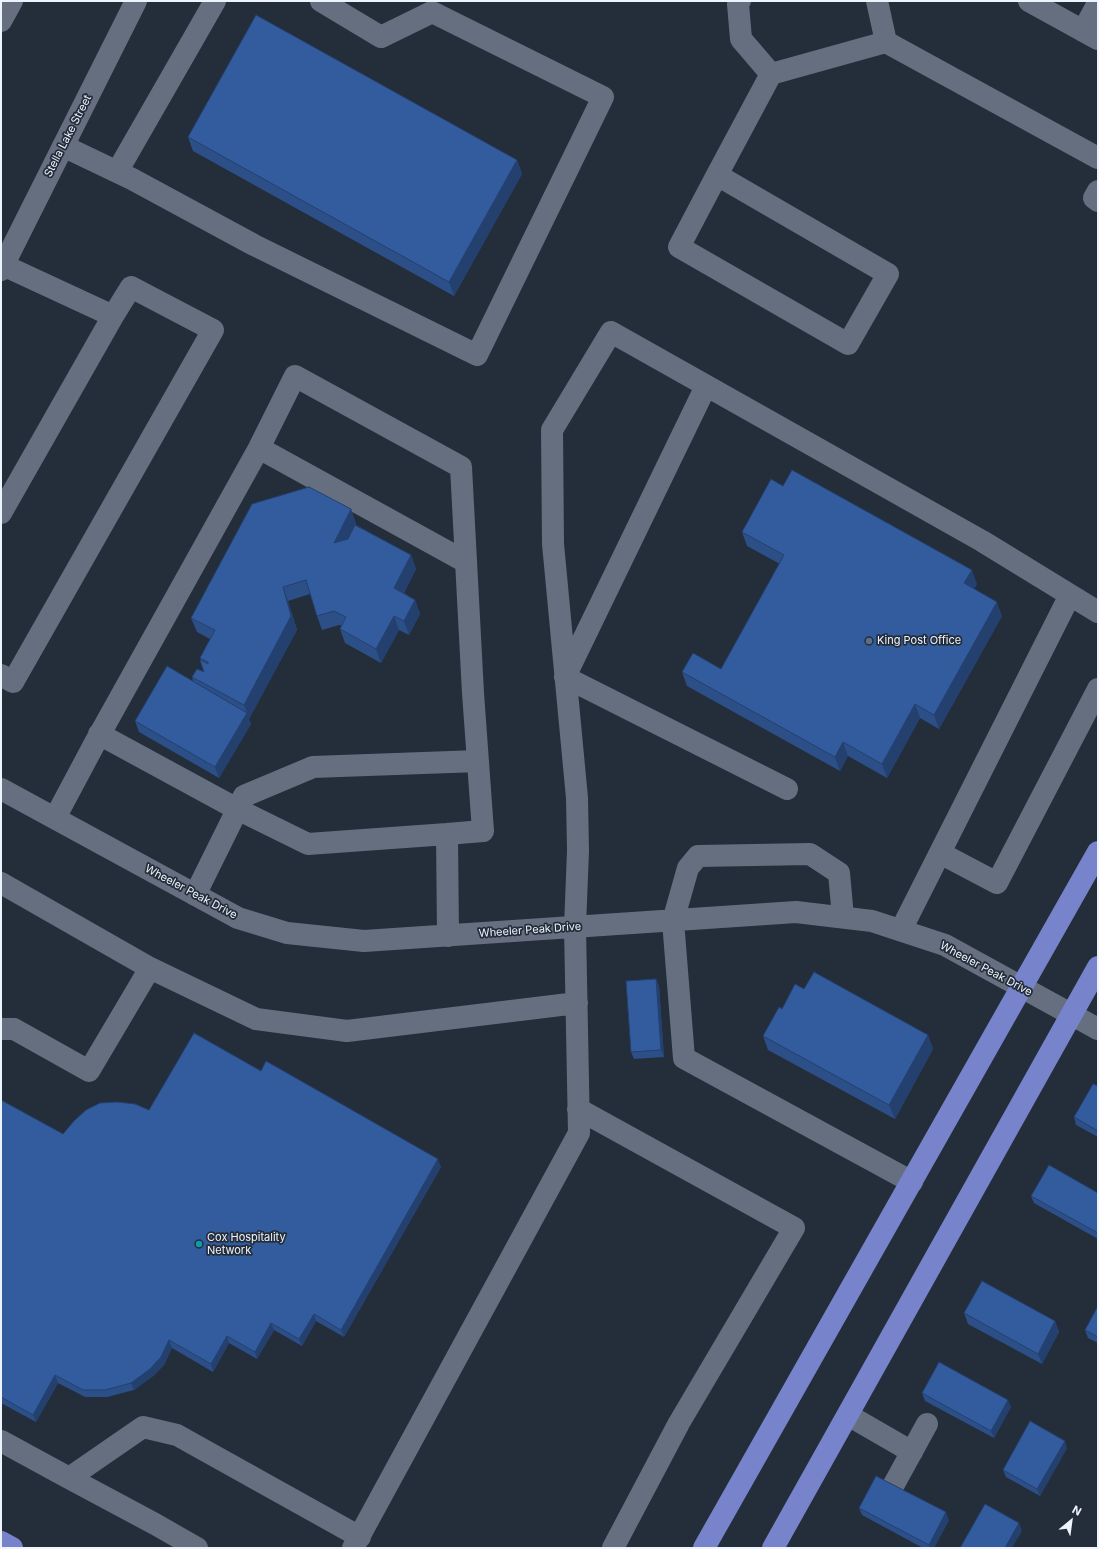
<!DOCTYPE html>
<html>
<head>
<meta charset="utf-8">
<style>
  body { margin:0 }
  #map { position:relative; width:1099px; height:1549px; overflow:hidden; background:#242d3a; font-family:Inter,sans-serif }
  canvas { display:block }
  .frame { position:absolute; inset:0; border:2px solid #eef4fd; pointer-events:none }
  .north { position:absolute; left:1051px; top:1501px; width:40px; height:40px; -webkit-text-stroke:3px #242d3a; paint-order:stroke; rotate:29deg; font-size:11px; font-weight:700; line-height:16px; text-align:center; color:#eef4fd }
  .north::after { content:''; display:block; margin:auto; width:14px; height:18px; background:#eef4fd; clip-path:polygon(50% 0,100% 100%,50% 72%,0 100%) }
</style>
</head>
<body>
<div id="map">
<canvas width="1099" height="1549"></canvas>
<div class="frame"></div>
<div class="north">N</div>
</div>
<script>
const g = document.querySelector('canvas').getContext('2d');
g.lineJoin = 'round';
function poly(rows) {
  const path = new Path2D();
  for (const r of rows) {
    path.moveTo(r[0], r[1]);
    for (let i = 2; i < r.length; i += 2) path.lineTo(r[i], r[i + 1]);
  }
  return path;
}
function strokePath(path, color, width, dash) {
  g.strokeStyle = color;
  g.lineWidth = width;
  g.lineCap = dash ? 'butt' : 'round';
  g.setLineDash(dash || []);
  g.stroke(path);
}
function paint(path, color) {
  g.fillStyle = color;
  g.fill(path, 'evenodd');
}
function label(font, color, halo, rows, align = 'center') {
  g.font = font + ' Inter,sans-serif';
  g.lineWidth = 3.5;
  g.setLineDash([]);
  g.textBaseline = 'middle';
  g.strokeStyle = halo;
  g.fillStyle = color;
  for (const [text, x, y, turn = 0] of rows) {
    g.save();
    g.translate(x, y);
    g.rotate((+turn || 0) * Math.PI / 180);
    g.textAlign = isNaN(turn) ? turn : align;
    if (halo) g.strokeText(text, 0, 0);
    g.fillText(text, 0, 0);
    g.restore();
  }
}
strokePath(poly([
  [740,1,738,4,741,39,771,74],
  [877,1,886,42,1098,158],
  [1029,1,1098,39],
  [1,21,12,1],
  [1083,31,1098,3],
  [63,146,132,179,254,245,477,355,603,97,432,12,381,37,321,1],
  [117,172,215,1],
  [717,175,888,274,848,344,679,247,717,175,771,74,886,42],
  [1098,191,1094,198,1098,201],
  [3,265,113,316],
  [1,270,136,1],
  [706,386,565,677,787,789],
  [259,448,466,562],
  [1,513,113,316,131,287,213,330,13,682,1,675],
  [99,734,237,809,308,844,447,834],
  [1,789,238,918,287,933,364,941,796,912,872,921,945,945,1098,1029],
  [55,818,96,741,259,448,295,376,461,467,473,693,483,831,447,834,448,936],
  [940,853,997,883,1098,689],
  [1,883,150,968],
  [195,895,244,796,313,767,478,761],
  [843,917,839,873,810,854,698,856,688,868,673,921,684,1058,912,1182],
  [901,930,1070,595],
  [1,1029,14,1029,89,1071,150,968,256,1019,347,1031,577,1003],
  [578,1109,794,1228,679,1423,613,1548],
  [848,1415,912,1452],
  [1,1441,69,1478,143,1427,177,1435,360,1537],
  [69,1478,155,1524,197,1548],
  [893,1486,927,1424],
  [353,1548,579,1133,575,927,578,851,577,798,553,544,552,430,611,332,982,541,1098,612]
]), '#666f7f', 22);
strokePath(poly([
  [1,1542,12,1548],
  [704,1548,1098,852],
  [773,1548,1098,967]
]), '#7783ca', 22);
paint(poly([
  [188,137,517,160,522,174,454,296,193,151],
  [783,486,977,584,974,589,1002,616,939,729,920,718,887,778,848,756,840,771,687,686,682,672,721,669,780,564,747,546,742,532],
  [351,509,356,524,356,525,411,555,416,569,404,593,415,600,420,614,409,635,399,630,381,663,345,643,340,629,342,626,339,625,322,630,317,616,310,594,288,601,297,630,249,719,251,724,219,778,139,732,135,721,193,682,192,677,204,672,200,658,210,639,197,632,191,618],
  [656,979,659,986,664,1057,634,1059,631,1052],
  [804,989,928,1035,933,1049,895,1119,768,1050,763,1036,782,1009],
  [261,1071,441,1167,344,1337,316,1321,302,1346,274,1330,257,1359,229,1343,213,1372,172,1348,164,1365,153,1376,134,1390,107,1397,85,1397,58,1383,36,1422,1,1403,1,1100,63,1134,149,1110],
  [1098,1086,1098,1137,1076,1125,1074,1117],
  [1098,1193,1098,1239,1034,1203,1031,1196],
  [1098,1306,1098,1343,1088,1338,1085,1330],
  [964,1313,1055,1321,1059,1332,1042,1364,968,1324],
  [922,1393,1011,1407,994,1438,925,1401],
  [1067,1448,1040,1496,1006,1477,1003,1470],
  [859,1508,949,1520,934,1548,923,1548,862,1515]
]), '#2c4f88');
paint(poly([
  [517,160,522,174,454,296,449,282],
  [351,509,356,524,339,557,334,543],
  [411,555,416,569,399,602,394,588],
  [972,570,977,584,969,597,964,583],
  [283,587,288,601,297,630,249,719,251,724,219,778,215,767,247,713,244,705],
  [415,600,420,614,409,635,404,621],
  [997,602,1002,616,939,729,934,715],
  [394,616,399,630,381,663,376,649],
  [915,704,920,718,887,778,882,764],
  [843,742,848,756,840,771,835,757],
  [656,979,659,986,664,1057,661,1050],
  [928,1035,933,1049,895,1119,889,1105],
  [438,1159,441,1167,344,1337,341,1330],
  [314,1314,316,1321,302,1346,299,1339],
  [1055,1321,1059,1332,1042,1364,1038,1354],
  [271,1323,274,1330,257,1359,255,1352],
  [227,1336,229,1343,213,1372,211,1364],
  [169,1340,172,1348,164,1365,153,1376,134,1390,131,1383],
  [55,1375,58,1383,36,1422,33,1415],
  [1008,1400,1011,1407,994,1438,991,1431],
  [1065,1441,1067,1448,1040,1496,1037,1489],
  [946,1512,949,1520,934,1548,930,1548,929,1545],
  [1019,1523,1022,1531,1012,1548,1005,1548]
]), '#24406f');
const building = poly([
  [256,15,517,160,449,282,188,137,256,15],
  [792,470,972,570,964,583,997,602,934,715,915,704,882,764,843,742,835,757,682,672,693,653,721,669,784,555,742,532,771,479,783,486,792,470],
  [309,487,351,509,334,543,348,539,355,525,411,555,394,588,415,600,404,621,394,616,376,649,340,629,346,617,334,611,317,616,306,580,283,587,291,616,244,705,192,677,197,669,204,672,200,660,208,664,208,662,200,658,215,630,191,618,252,504,309,487],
  [167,666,247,713,215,767,135,721,167,666],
  [814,972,928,1035,889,1105,763,1036,779,1007,782,1009,795,984,804,989,814,972],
  [656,979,661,1050,631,1052,626,981,656,979],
  [194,1033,261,1071,266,1061,438,1159,341,1330,314,1314,299,1339,271,1323,255,1352,227,1336,211,1364,169,1340,161,1357,150,1369,131,1383,105,1390,83,1390,55,1375,33,1415,1,1397,1,1100,63,1134,74,1121,86,1110,100,1103,117,1102,135,1104,149,1110,194,1033],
  [1093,1084,1098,1086,1098,1131,1074,1117,1093,1084],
  [1049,1165,1098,1193,1098,1233,1031,1196,1049,1165],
  [982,1281,1055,1321,1038,1354,964,1313,982,1281],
  [1098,1306,1098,1337,1085,1330,1098,1306],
  [939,1362,1008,1400,991,1431,922,1393,939,1362],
  [1030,1421,1065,1441,1037,1489,1003,1470,1030,1421],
  [876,1476,946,1512,929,1545,859,1508,876,1476],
  [985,1504,1019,1523,1005,1548,960,1548,985,1504]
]);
paint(building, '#335c9e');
strokePath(building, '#24406f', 1);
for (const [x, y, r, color] of [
  [869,641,4,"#5c6f8a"],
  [199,1244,4,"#0f9aa8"]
]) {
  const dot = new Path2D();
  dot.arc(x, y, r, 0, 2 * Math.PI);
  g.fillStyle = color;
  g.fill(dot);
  strokePath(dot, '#242d3a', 1.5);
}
label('11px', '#eef4fd', '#242d3a', [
  ["Stella Lake Street",68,136,-63],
  ["Wheeler Peak Drive",191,892,28],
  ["Wheeler Peak Drive",530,930,-4],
  ["Wheeler Peak Drive",986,969,28]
]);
label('11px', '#eef4fd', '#242d3a', [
  ["King Post Office",877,641],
  ["Cox Hospitality",207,1238],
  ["Network",207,1251]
], 'left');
</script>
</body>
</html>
